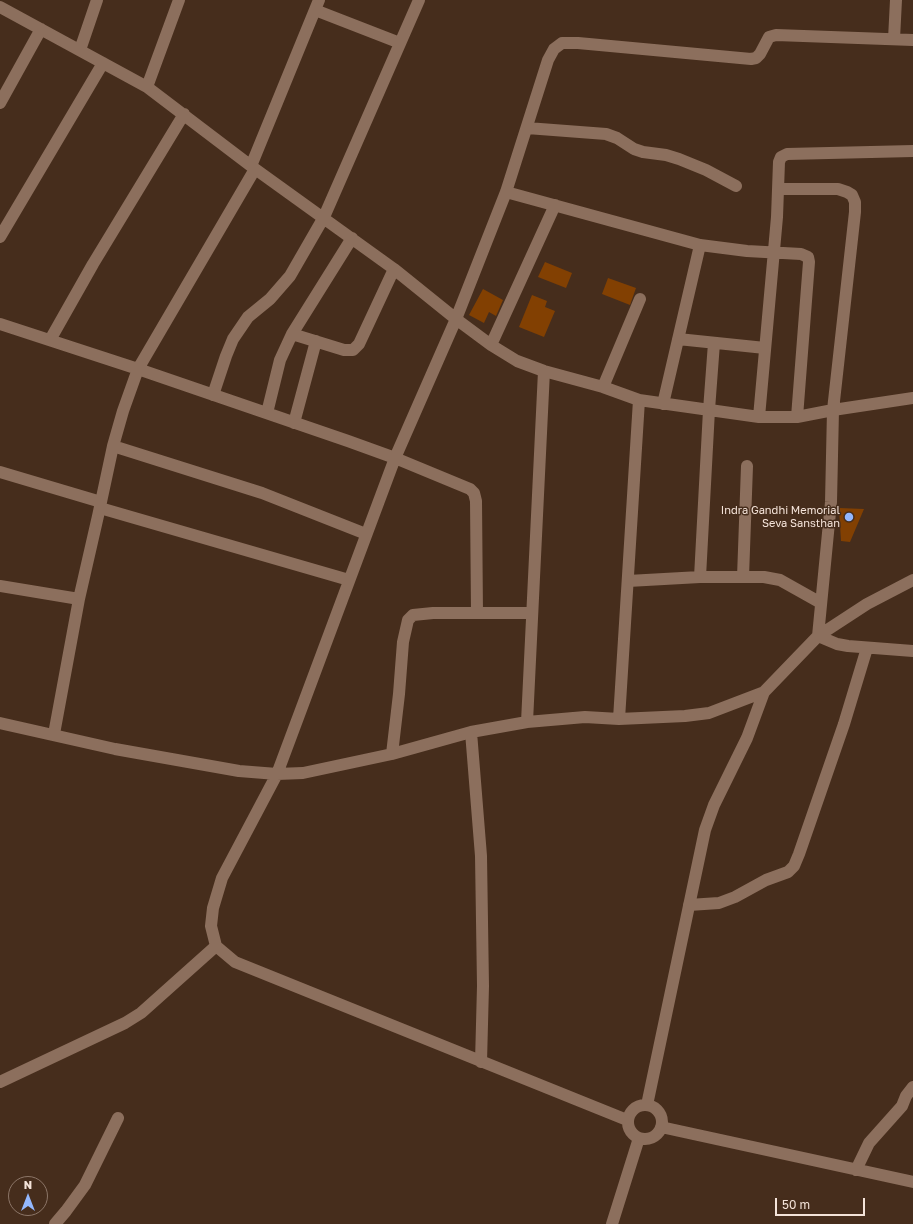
<!DOCTYPE html>
<html>
<head>
<meta charset="utf-8">
<style>
  body { margin:0 }
  #map { position:relative; width:913px; height:1224px; overflow:hidden; background:#462d1c; font-family:"Golos Text",sans-serif }
  canvas { display:block }
  .north { position:absolute; left:8px; top:1176px; width:40px; height:40px; box-sizing:border-box; background:#462d1c; border:1px solid #8c7668; border-radius:50%; rotate:0deg; font-size:11px; font-weight:700; line-height:16px; text-align:center; color:#f4e3d9 }
  .north::after { content:''; display:block; margin:auto; width:14px; height:18px; background:#93b7fd; clip-path:polygon(50% 0,100% 100%,50% 72%,0 100%) }
  .scale { position:absolute; left:775px; top:1198px; width:90px; height:18px; box-sizing:border-box; border:2px solid #f4e3d9; border-top:0; padding-left:5px; font-size:12px; line-height:14px; white-space:nowrap; color:#f4e3d9; -webkit-text-stroke:3px #462d1c; paint-order:stroke }
</style>
</head>
<body>
<div id="map">
<canvas width="913" height="1224"></canvas>
<div class="north">N</div>
<div class="scale">50 m</div>
</div>
<script>
const g = document.querySelector('canvas').getContext('2d');
g.lineJoin = 'round';
function paint(path, color) {
  g.fillStyle = color;
  g.fill(path, 'evenodd');
}
function poly(rows) {
  const path = new Path2D();
  for (const r of rows) {
    if (r.length === 3) {
      path.moveTo(r[0] + r[2], r[1]);
      path.arc(r[0], r[1], r[2], 0, 2 * Math.PI);
      continue;
    }
    path.moveTo(r[0], r[1]);
    for (let i = 2; i < r.length; i += 2) path.lineTo(r[i], r[i + 1]);
  }
  return path;
}
function strokePath(path, color, width, dash) {
  g.strokeStyle = color;
  g.lineWidth = width;
  g.lineCap = dash ? 'butt' : 'round';
  g.setLineDash(dash || []);
  g.stroke(path);
}
function label(font, color, halo, rows, align = 'center') {
  g.font = font + ' "Golos Text",sans-serif';
  g.lineWidth = 3;
  g.setLineDash([]);
  g.textBaseline = 'middle';
  g.strokeStyle = halo;
  g.fillStyle = color;
  for (const [text, x, y, turn = 0] of rows) {
    g.save();
    g.translate(x, y);
    g.rotate((+turn || 0) * Math.PI / 180);
    g.textAlign = isNaN(turn) ? turn : align;
    if (halo) g.strokeText(text, 0, 0);
    g.fillText(text, 0, 0);
    g.restore();
  }
}
paint(poly([
  [545,262,572,273,566,288,538,277],
  [608,278,636,288,630,305,602,294],
  [483,289,503,300,496,316,489,312,484,323,469,315],
  [532,295,547,301,545,307,555,311,544,337,519,327],
  [839,508,864,509,850,542,841,541]
]), '#824002');
strokePath(poly([
  [0,7,147,87,251,166,394,269,456,319,491,345,517,361,544,371,603,387,639,400,759,417,797,417,833,410,913,398],
  [315,10,400,43],
  [894,39,896,0],
  [80,50,97,0],
  [147,87,179,0],
  [0,103,41,29],
  [527,128,606,134,617,138,634,149,643,152,666,155,679,159,706,170,736,186],
  [251,166,319,0],
  [779,189,838,189,847,192,852,195,855,202,855,212,833,410,831,502,818,636,837,644,848,646,913,651],
  [506,192,700,245,747,251,801,254,808,257,809,262,797,417],
  [0,237,103,63],
  [0,324,138,369,348,441,395,458,470,489,474,493,476,501,477,613],
  [292,334,344,350,353,350,359,344,394,269],
  [678,339,765,348],
  [50,340,93,264,184,114],
  [491,345,555,205],
  [603,387,640,299],
  [213,395,226,356,233,339,248,317,270,299,290,276,324,217,419,0],
  [663,404,700,245],
  [267,413,280,360,292,334,352,238],
  [759,417,777,217,779,162,781,157,787,154,913,151],
  [294,423,316,341],
  [113,446,262,493,366,534],
  [0,472,101,502],
  [100,508,349,580],
  [700,577,709,410,714,343],
  [743,577,747,466],
  [628,581,700,577,764,577,780,580,821,603],
  [0,586,79,599],
  [619,719,639,400],
  [527,722,544,371],
  [0,723,115,749,239,771,277,774,303,773,392,754,471,732,527,722,585,717,619,719,685,716,709,713,764,692,818,636,867,604,913,580],
  [471,732,481,856,483,986,481,1062],
  [54,734,79,599,98,516,113,446,123,411,138,369,255,169],
  [392,754,399,694,403,642,408,620,413,615,433,613,532,613],
  [689,905,719,903,735,897,766,880,788,872,794,866,799,854,844,724,867,648],
  [0,1082,125,1023,141,1013,216,946],
  [647,1105,705,830,714,805,747,738,764,692],
  [645,1122,17],
  [627,1120,235,962,216,946,211,926,213,908,222,878,277,774,395,458,456,319,506,192,548,60,554,49,562,43,578,43,751,59,756,58,760,54,769,37,776,35,913,40],
  [661,1127,913,1182],
  [856,1170,869,1143,902,1106,906,1096,913,1087],
  [55,1224,66,1211,85,1185,118,1118],
  [612,1224,639,1138]
]), '#8c6f5d', 12);
for (const [x, y, r, color] of [
  [849,517,5,"#93b7fd"]
]) {
  const dot = new Path2D();
  dot.arc(x, y, r, 0, 2 * Math.PI);
  g.fillStyle = color;
  g.fill(dot);
  strokePath(dot, '#462d1c', 1.5);
}
label('11px', '#f4e3d9', '#462d1c', [
  ["Indra Gandhi Memorial",840,511],
  ["Seva Sansthan",840,524]
], 'right');
</script>
</body>
</html>
